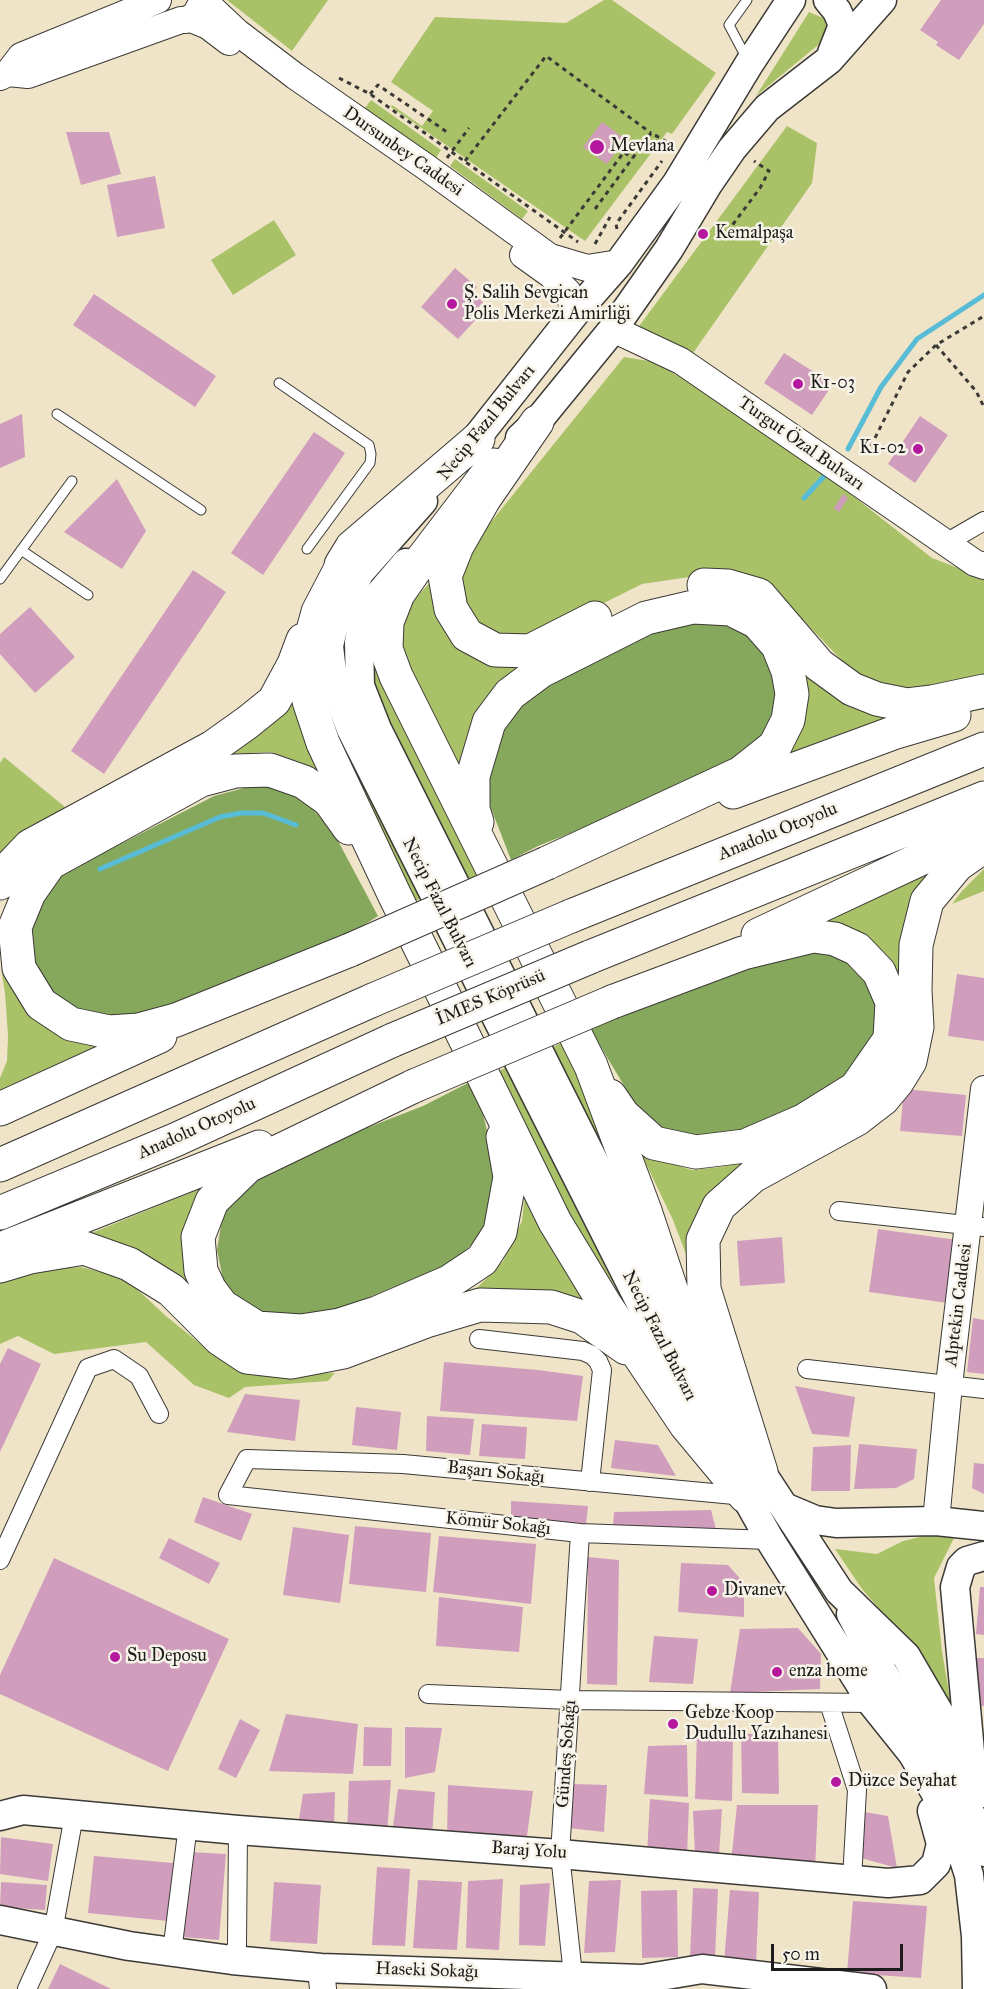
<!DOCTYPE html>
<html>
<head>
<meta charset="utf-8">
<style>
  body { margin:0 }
  #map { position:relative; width:984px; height:1989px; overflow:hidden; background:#efe4c8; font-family:"IM FELL Great Primer",serif }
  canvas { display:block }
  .scale { position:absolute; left:771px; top:1944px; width:132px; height:27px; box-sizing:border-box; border:3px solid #1c1c1c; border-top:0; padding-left:8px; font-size:18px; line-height:21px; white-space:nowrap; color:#1c1c1c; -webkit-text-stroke:4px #f7f3e8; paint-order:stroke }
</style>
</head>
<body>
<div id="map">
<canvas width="984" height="1989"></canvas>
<div class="scale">50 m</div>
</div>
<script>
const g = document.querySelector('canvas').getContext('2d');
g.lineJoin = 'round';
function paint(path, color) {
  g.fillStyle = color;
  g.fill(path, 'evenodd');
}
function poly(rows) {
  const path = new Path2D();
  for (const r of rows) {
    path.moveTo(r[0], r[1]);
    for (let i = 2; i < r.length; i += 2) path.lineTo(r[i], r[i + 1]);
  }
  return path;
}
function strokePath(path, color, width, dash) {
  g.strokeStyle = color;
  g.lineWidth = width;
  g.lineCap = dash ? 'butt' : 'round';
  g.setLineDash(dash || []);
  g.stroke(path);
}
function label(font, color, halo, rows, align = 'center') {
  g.font = font + ' "IM FELL Great Primer",serif';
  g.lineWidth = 5;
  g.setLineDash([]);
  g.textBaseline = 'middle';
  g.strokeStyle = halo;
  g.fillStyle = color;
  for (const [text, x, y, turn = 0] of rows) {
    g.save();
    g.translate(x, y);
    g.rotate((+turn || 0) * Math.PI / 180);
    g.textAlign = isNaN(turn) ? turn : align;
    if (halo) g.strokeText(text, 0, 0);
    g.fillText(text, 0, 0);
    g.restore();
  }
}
paint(poly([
  [227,0,328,0,292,51],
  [604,0,612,0,716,73,672,134,667,132,585,241,391,107,392,105,422,126,433,111,391,82,435,17,566,23],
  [809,12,830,21,829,36,756,96],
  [371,100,441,150,435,159,365,108],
  [787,126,817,143,812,183,691,356,637,329],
  [455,159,528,211,522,219,450,166],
  [274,220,296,255,233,295,211,260],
  [624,357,655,362,773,433,932,558,984,578,984,682,934,693,889,689,851,670,805,622,744,578,703,575,642,584,550,630,522,642,477,629,460,592,466,553],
  [436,576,460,648,490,666,536,658,475,721,463,749,457,782,396,641,407,607],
  [376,653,485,872,466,881,372,682],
  [800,654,919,712,772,765],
  [297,688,298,710,304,740,322,775,305,764,271,752,230,754],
  [328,714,420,899,407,904,321,721],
  [4,757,65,807,15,840,0,856,0,763],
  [939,865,904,994,811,927],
  [984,869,984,891,952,904,962,891],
  [1,968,12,988,116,1044,0,1098,0,1078,7,1061,8,1036,5,993],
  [565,1041,621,1185,551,1048],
  [509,1066,614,1285,557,1196,493,1074],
  [637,1145,657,1158,691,1170,721,1167,751,1161,687,1257,673,1220],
  [526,1184,607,1317,453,1301,479,1286,503,1261,522,1221],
  [209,1185,207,1314,82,1237],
  [81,1267,126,1279,166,1316,209,1351,256,1374,335,1373,328,1381,245,1387,229,1398,194,1385,146,1342,54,1354,18,1336,0,1344,0,1280,27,1271],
  [937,1533,955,1536,934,1578,942,1651,951,1705,920,1656,862,1589,835,1549,877,1554,903,1541]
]), '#a9c268');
paint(poly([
  [693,618,734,624,748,631,773,662,777,719,754,753,708,778,538,846,511,860,491,808,486,785,502,720,552,683,635,636],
  [259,784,291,793,314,810,337,839,378,916,344,938,179,1007,117,1020,72,1012,44,990,29,965,29,926,51,886,66,872,214,796],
  [804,949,836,955,862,971,877,1005,876,1045,848,1079,745,1135,707,1142,659,1130,634,1102,590,1029,756,964],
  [468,1083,483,1114,491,1148,496,1183,482,1235,451,1264,335,1311,293,1318,267,1316,238,1300,223,1279,217,1250,221,1225,217,1221,233,1198,253,1180,351,1134,423,1106]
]), '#86a85c');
strokePath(poly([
  [848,449,881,387,917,339,984,295],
  [804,498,828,472],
  [100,869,220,817,241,813,263,813,296,825]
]), '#58bcd6', 5);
paint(poly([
  [941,0,984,0,984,24,959,60,936,45,938,42,920,30],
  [602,122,625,139,607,164,583,147],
  [66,132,109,132,121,174,81,185],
  [155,176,165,228,117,237,107,185],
  [455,268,477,287,472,292,483,302,474,312,479,316,458,339,421,307],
  [94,294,216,376,195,407,73,325],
  [784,353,833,384,812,415,764,383],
  [22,414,25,457,0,468,0,424],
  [920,416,948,435,915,483,888,464],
  [314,432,345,453,263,575,231,553],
  [117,479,146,531,122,569,64,532],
  [843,494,848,498,839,512,834,508],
  [193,570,226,592,104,774,71,751],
  [30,607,75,657,35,693,0,654,0,634],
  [957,974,984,978,984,1041,948,1036],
  [904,1089,966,1095,962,1136,900,1131],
  [878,1229,957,1240,948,1303,869,1292],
  [782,1237,785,1283,740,1286,737,1241],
  [973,1318,984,1320,984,1374,967,1372],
  [8,1348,41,1364,0,1452,0,1364],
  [444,1362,538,1370,583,1376,577,1421,440,1411],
  [795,1386,855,1397,849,1437,812,1434],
  [245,1394,300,1400,295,1441,227,1432],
  [356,1407,401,1412,397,1450,352,1445],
  [427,1416,474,1419,470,1455,426,1451],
  [482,1424,527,1427,525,1459,479,1456],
  [615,1440,658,1445,676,1476,611,1468],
  [859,1444,917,1449,914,1479,896,1488,854,1489],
  [851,1445,850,1491,811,1491,813,1447],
  [974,1463,984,1464,984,1494,972,1488],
  [203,1497,252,1514,241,1541,194,1522],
  [511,1501,588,1506,586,1525,511,1518],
  [711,1510,716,1529,613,1528,614,1512],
  [355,1526,431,1533,426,1592,349,1584],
  [293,1527,349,1535,340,1603,283,1595],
  [439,1536,536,1544,531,1604,433,1592],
  [169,1538,220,1563,209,1584,159,1558],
  [588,1557,619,1560,617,1685,587,1684],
  [54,1558,229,1639,168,1771,0,1694,0,1675],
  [681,1563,728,1565,744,1583,744,1617,678,1612],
  [980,1587,984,1587,984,1635,976,1634],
  [439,1597,523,1607,519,1652,436,1646],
  [798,1628,821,1654,820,1689,730,1693,740,1629],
  [654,1636,698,1639,693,1684,649,1682],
  [974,1658,984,1658,984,1706,973,1706],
  [286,1714,358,1724,353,1774,269,1771],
  [240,1719,260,1730,236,1778,218,1769],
  [364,1727,392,1728,391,1766,363,1766],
  [405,1727,442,1728,435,1772,405,1778],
  [741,1733,778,1736,779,1794,742,1793],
  [697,1734,733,1737,732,1801,695,1799],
  [687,1745,688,1797,644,1794,648,1746],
  [391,1780,387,1834,347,1833,349,1781],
  [572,1784,607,1785,604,1832,569,1828],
  [448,1785,533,1791,526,1844,447,1840],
  [398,1789,435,1792,432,1837,392,1834],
  [335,1792,334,1827,298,1825,303,1794],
  [650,1799,689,1803,687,1856,647,1854],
  [737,1805,818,1805,815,1869,731,1862],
  [722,1809,719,1855,695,1855,693,1811],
  [865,1812,888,1816,897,1868,861,1858],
  [1,1837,53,1844,48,1881,0,1874],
  [189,1852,226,1854,219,1940,182,1937],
  [94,1856,173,1863,168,1921,88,1913],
  [377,1867,410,1869,405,1946,372,1945],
  [503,1879,499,1950,466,1948,468,1881],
  [418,1880,462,1882,457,1950,413,1948],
  [621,1880,615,1952,584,1953,589,1881],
  [1,1882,47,1885,45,1910,0,1907],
  [274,1882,321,1885,317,1944,270,1941],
  [550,1883,545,1946,519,1945,520,1885],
  [693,1888,718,1889,715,1958,690,1957],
  [677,1890,678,1957,642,1958,641,1891],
  [730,1890,759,1892,756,1965,724,1962],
  [853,1901,927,1906,921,1978,847,1973],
  [60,1964,111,1989,48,1989]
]), '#d09ebc');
const lane = poly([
  [747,59,729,25,747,0],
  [279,383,369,445,371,454,370,463,307,549],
  [57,414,201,510],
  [21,550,88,595],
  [0,579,72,481]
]);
const street = poly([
  [946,543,984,521],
  [839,1211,984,1227],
  [479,1339,583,1351,592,1355,598,1361,602,1370,590,1482],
  [807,1369,984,1389],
  [745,1496,403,1464,247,1459,228,1495,580,1533,770,1540],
  [0,1560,88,1368,114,1359,139,1376,159,1414],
  [428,1694,570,1700,872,1703],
  [829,1703,857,1790,852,1879],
  [172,1952,188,1825],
  [232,1960,237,1945,238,1830],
  [573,1975,560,1854,580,1533],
  [27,1989,53,1932,74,1815]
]);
const secondary = poly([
  [203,0,237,32,295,76,426,167,550,257,587,268,619,263],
  [191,19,208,26,229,42],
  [8,73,21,56,158,0],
  [0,77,8,73,28,75,181,20,186,20,195,15,200,6],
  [523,255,551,275,568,292,575,313],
  [613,329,681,361,946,543,975,563,984,566],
  [936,1521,949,1385,984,1089],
  [321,1968,323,1989]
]);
const primary = poly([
  [828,0,837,11,843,25,832,53],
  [520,438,537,422,613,329,669,249,708,184,732,149,767,108,829,60,882,0],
  [463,455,575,313,619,263,677,183,749,64,791,0],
  [423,501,360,572,335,619,329,646,333,681,351,729,674,1369,770,1540,872,1703,912,1753,935,1792,958,1841,969,1875,976,1936,977,1989],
  [406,563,377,597,363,619,359,642,360,686,377,729,664,1301],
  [684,1339,761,1472,839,1591,906,1656,979,1781,984,1793],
  [784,1507,815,1520,836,1523,936,1521,984,1526],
  [851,1614,878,1665,899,1698,932,1740,952,1774,971,1815,984,1852],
  [971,1763,955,1587,961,1567,967,1561,984,1556],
  [0,1816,23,1810,238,1830,560,1854,888,1883,920,1880,936,1864,941,1844,932,1811],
  [0,1920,129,1946,232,1960,321,1968,642,1979,702,1969,872,1989]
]);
const highway = poly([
  [537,422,484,499,457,546,445,576,451,609,467,635,495,650,530,651,595,618],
  [494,465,423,558,398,594,387,622,386,649,396,676,591,1066,645,1211,694,1358],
  [352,547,318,612,311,638,307,669,309,701,323,743,395,896,555,1222,606,1306,686,1425,745,1496],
  [341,565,352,547,478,439],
  [704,585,728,586,759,595,819,665,852,689,877,699,907,705,932,702,984,691],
  [733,792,893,733,954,715],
  [477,822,473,809,473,776,489,722,510,694,541,671,646,618,693,607,731,609,757,622,778,646,788,671,792,694,788,720,775,746,741,773,547,863],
  [349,828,329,800,304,782,270,770,235,771,201,780,50,863,29,893,15,927,19,968,41,1004,71,1024,109,1032,139,1030,176,1020,350,950],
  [0,883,6,871,30,846,213,747,248,722,274,701,294,664,303,640],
  [571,916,984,749],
  [758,935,980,831],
  [590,957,984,798],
  [414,1086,248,1166,212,1201,198,1237,201,1271,210,1290,222,1306,257,1328,301,1331,340,1325,377,1313,449,1282,482,1260,500,1232,510,1177,503,1137],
  [610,1096,623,1115,654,1143,696,1152,745,1146,803,1121,856,1088,890,1039,892,1002,879,972,857,949,835,939,813,936,743,953,612,1002],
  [0,1109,160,1036],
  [0,1165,373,1000],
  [0,1213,175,1140,393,1040],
  [8,1246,259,1147],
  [0,1266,30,1257,84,1248,129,1264,171,1290,220,1339,247,1357,291,1362,343,1352,426,1321,480,1305,551,1307,582,1317,626,1348],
  [761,1472,704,1289,703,1240,719,1206,753,1176,857,1119,883,1099,897,1082,910,1061,917,1027,915,991,916,945,927,901,957,865,984,846]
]);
strokePath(lane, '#3c3a36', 11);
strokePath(street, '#3c3a36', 20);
strokePath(secondary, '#3c3a36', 28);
strokePath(primary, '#3c3a36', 31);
strokePath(highway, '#3c3a36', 35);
strokePath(poly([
  [339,78,370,94,578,242],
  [370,94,378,85,447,132],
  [447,158,469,128],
  [465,161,546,56,651,133],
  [595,209,651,133,664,140,671,147],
  [617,229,616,224,662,161],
  [560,238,624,152,632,158],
  [722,239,760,188,769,171,754,161],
  [595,244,610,217],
  [936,345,976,391,984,407],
  [871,446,908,372,936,345,984,316]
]), '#3c3a36', 3, [4.5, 4.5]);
strokePath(lane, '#fff', 9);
strokePath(street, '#fff', 18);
strokePath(secondary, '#fff', 26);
strokePath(primary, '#fff', 28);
strokePath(highway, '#fff', 33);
const highwayBridge = poly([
  [350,950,547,863],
  [373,1000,571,916],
  [393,1040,590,957],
  [414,1086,612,1002]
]);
strokePath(highwayBridge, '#3c3a36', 35, []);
strokePath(highwayBridge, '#fff', 33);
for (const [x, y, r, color] of [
  [597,147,8,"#b5179e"],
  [703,234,6,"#b5179e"],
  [452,304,6,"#b5179e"],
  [798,384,6,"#b5179e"],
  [918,449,6,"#b5179e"],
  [712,1591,6,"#b5179e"],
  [115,1657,6,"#b5179e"],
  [777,1672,6,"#b5179e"],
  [673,1724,6,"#b5179e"],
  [836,1782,6,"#b5179e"]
]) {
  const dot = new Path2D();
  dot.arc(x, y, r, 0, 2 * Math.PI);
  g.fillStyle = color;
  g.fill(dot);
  strokePath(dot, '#f7f3e8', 2);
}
label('18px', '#1c1c1c', '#f7f3e8', [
  ["Mevlana",610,147],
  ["Kemalpaşa",715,234],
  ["Ş. Salih Sevgican",464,294],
  ["Polis Merkezi Amirliği",464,315],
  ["K1-03",810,384],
  ["K1-02",906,449,"right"],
  ["Divanev",724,1591],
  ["Su Deposu",127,1657],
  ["enza home",789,1672],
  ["Gebze Koop",685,1714],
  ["Dudullu Yazıhanesi",685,1735],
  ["Düzce Seyahat",848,1782]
], 'left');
label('18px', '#1c1c1c', '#f7f3e8', [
  ["Dursunbey Caddesi",403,152,35],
  ["Necip Fazıl Bulvarı",487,423,-51],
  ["Turgut Özal Bulvarı",801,444,35],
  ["Anadolu Otoyolu",778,832,-22],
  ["Necip Fazıl Bulvarı",439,903,63],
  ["İMES Köprüsü",491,998,-23],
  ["Anadolu Otoyolu",197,1129,-24],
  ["Alptekin Caddesi",959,1305,-83],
  ["Necip Fazıl Bulvarı",659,1336,63],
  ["Başarı Sokağı",496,1473,6],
  ["Kömür Sokağı",498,1524,6],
  ["Gündeş Sokağı",567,1754,-86],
  ["Baraj Yolu",529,1851,4],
  ["Haseki Sokağı",427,1971,2]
]);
</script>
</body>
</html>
